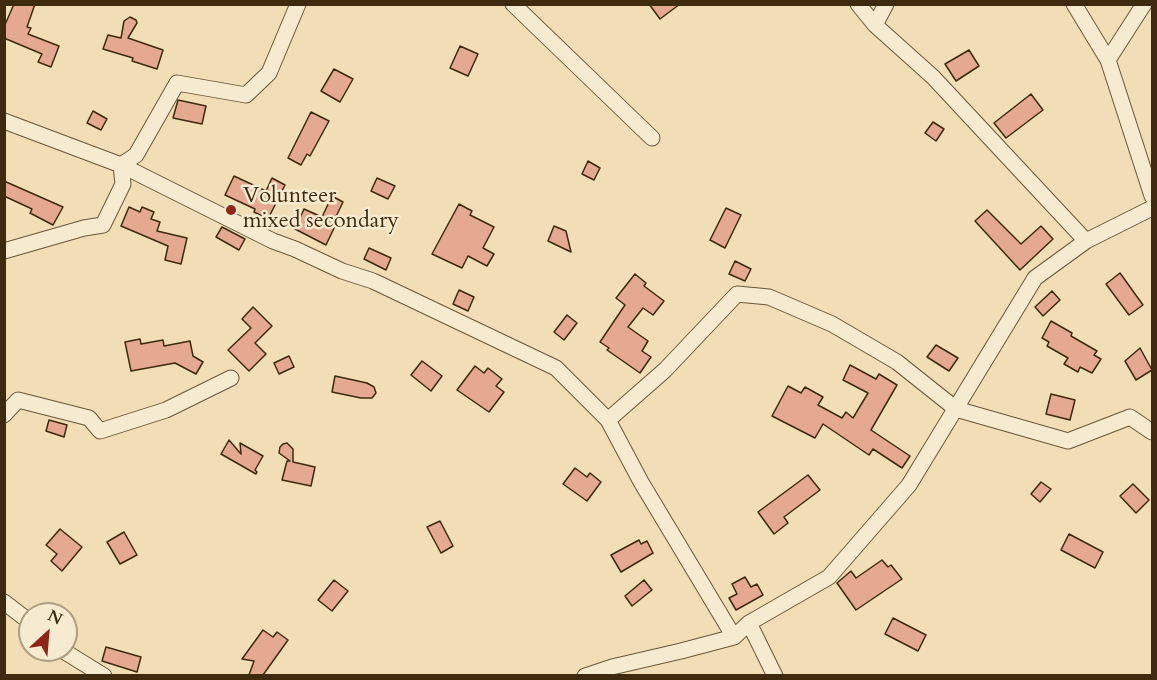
<!DOCTYPE html>
<html>
<head>
<meta charset="utf-8">
<style>
  body { margin:0 }
  #map { position:relative; width:1157px; height:680px; overflow:hidden; background:#f1deb7; font-family:Cardo,serif }
  canvas { display:block }
  .frame { position:absolute; inset:0; border:6px solid #3d2a0f; pointer-events:none }
  .north { position:absolute; left:18px; top:602px; width:60px; height:60px; box-sizing:border-box; background:#f6ead0; border:2px solid #ac9d83; border-radius:50%; rotate:26deg; font-size:16px; font-weight:700; line-height:24px; text-align:center; color:#3d2a0f }
  .north::after { content:''; display:block; margin:auto; width:21px; height:27px; background:#8f2418; clip-path:polygon(50% 0,100% 100%,50% 72%,0 100%) }
</style>
</head>
<body>
<div id="map">
<canvas width="1157" height="680"></canvas>
<div class="frame"></div>
<div class="north">N</div>
</div>
<script>
const g = document.querySelector('canvas').getContext('2d');
g.lineJoin = 'round';
function paint(path, color) {
  g.fillStyle = color;
  g.fill(path, 'evenodd');
}
function poly(rows) {
  const path = new Path2D();
  for (const r of rows) {
    path.moveTo(r[0], r[1]);
    for (let i = 2; i < r.length; i += 2) path.lineTo(r[i], r[i + 1]);
  }
  return path;
}
function strokePath(path, color, width, dash) {
  g.strokeStyle = color;
  g.lineWidth = width;
  g.lineCap = dash ? 'butt' : 'round';
  g.setLineDash(dash || []);
  g.stroke(path);
}
function label(font, color, halo, rows, align = 'center') {
  g.font = font + ' Cardo,serif';
  g.lineWidth = 5;
  g.setLineDash([]);
  g.textBaseline = 'middle';
  g.strokeStyle = halo;
  g.fillStyle = color;
  for (const [text, x, y, turn = 0] of rows) {
    g.save();
    g.translate(x, y);
    g.rotate((+turn || 0) * Math.PI / 180);
    g.textAlign = isNaN(turn) ? turn : align;
    if (halo) g.strokeText(text, 0, 0);
    g.fillText(text, 0, 0);
    g.restore();
  }
}
const building = poly([
  [14,4,35,4,27,27,31,28,28,34,59,46,51,67,38,62,42,54,4,38,4,27,14,4],
  [649,4,680,4,660,19,649,4],
  [130,17,136,20,137,23,128,38,163,50,157,69,132,61,133,58,103,49,108,35,121,38,124,21,130,17],
  [460,46,478,54,468,76,450,68,460,46],
  [969,50,979,66,956,81,945,64,969,50],
  [334,69,353,79,340,102,321,91,334,69],
  [1031,94,1043,110,1006,138,994,123,1031,94],
  [178,100,206,106,202,124,173,118,178,100],
  [93,111,107,119,101,130,87,123,93,111],
  [311,112,329,121,310,156,307,154,301,165,288,158,311,112],
  [933,122,944,129,936,141,925,133,933,122],
  [588,161,600,168,594,180,582,174,588,161],
  [234,176,266,191,272,178,285,185,268,219,254,212,255,209,225,195,234,176],
  [377,178,395,186,388,199,371,191,377,178],
  [4,181,63,207,53,225,30,213,32,209,4,196,4,181],
  [332,196,343,202,333,223,336,224,326,245,295,229,304,209,322,217,332,196],
  [459,204,472,211,470,215,494,227,483,248,494,254,487,266,468,256,462,268,432,254,459,204],
  [129,207,140,212,142,207,154,212,151,219,160,222,157,231,187,238,181,264,165,260,168,246,121,226,129,207],
  [726,208,741,215,725,248,710,240,726,208],
  [987,210,1021,244,1041,226,1053,239,1020,270,975,221,987,210],
  [554,226,566,231,571,252,548,241,554,226],
  [222,227,245,239,239,250,216,237,222,227],
  [369,248,391,258,386,270,364,259,369,248],
  [735,261,751,269,745,281,729,274,735,261],
  [1120,273,1143,305,1129,315,1106,284,1120,273],
  [635,274,646,283,644,286,664,301,653,315,643,308,628,327,648,341,642,351,651,357,640,373,607,350,609,348,600,342,625,305,616,298,635,274],
  [459,290,474,297,468,311,453,304,459,290],
  [1052,291,1060,300,1043,316,1035,307,1052,291],
  [253,307,272,326,255,343,266,354,249,371,228,350,251,328,242,319,253,307],
  [567,315,577,323,564,340,554,332,567,315],
  [1051,321,1072,333,1071,336,1097,351,1094,355,1101,359,1092,373,1080,367,1078,372,1064,364,1068,358,1047,346,1049,342,1042,338,1051,321],
  [140,339,141,344,163,340,164,346,190,341,193,356,203,362,196,374,175,363,131,371,125,342,140,339],
  [936,345,958,358,949,371,927,357,936,345],
  [1140,348,1152,370,1136,380,1125,361,1140,348],
  [289,356,294,367,279,374,274,363,289,356],
  [422,361,442,376,431,391,411,375,422,361],
  [850,365,876,379,879,374,897,385,871,430,910,456,902,468,873,449,869,455,823,424,815,438,772,416,788,386,801,393,805,387,823,397,818,405,842,418,846,412,853,418,868,393,843,380,850,365],
  [475,366,484,373,488,368,502,379,496,386,504,392,489,412,457,390,475,366],
  [335,376,367,383,374,387,376,393,372,398,361,398,332,392,335,376],
  [1051,394,1075,400,1070,420,1046,414,1051,394],
  [49,420,67,425,64,437,46,431,49,420],
  [229,440,241,454,240,443,263,456,255,470,257,472,256,474,221,454,229,440],
  [287,443,293,449,293,462,315,467,311,486,282,480,287,461,290,461,279,453,280,447,283,444,287,443],
  [575,468,587,477,590,473,601,482,587,501,563,484,575,468],
  [808,475,820,490,784,517,788,523,774,534,758,512,808,475],
  [1041,482,1051,489,1040,502,1031,494,1041,482],
  [1133,484,1149,500,1136,513,1120,496,1133,484],
  [440,521,453,546,441,553,427,527,440,521],
  [60,529,82,547,62,571,51,561,57,554,46,545,60,529],
  [124,532,137,555,120,564,107,542,124,532],
  [1069,534,1103,552,1095,568,1061,550,1069,534],
  [639,540,641,544,647,541,653,553,621,572,611,555,639,540],
  [882,560,888,567,891,565,902,579,856,610,837,583,851,571,856,578,882,560],
  [745,577,751,587,757,584,763,595,736,610,729,598,737,594,732,584,745,577],
  [334,580,348,591,332,611,318,600,334,580],
  [644,580,652,590,632,606,625,596,644,580],
  [893,618,926,635,918,651,885,634,893,618],
  [263,630,273,637,277,632,288,640,263,675,249,675,254,661,242,659,263,630],
  [106,647,141,657,137,672,102,661,106,647]
]);
paint(building, '#e5a890');
strokePath(building, '#3d2a0f', 1.5);
const street = poly([
  [513,4,652,138],
  [858,4,875,25,933,77,1086,241],
  [1074,4,1108,60,1152,196],
  [875,25,886,4],
  [1108,60,1144,4],
  [4,121,121,165,273,241,295,249,342,271,373,281,556,368,608,420,665,370,737,294,769,297,832,324,897,362,956,409,1068,441,1130,417,1152,432],
  [4,251,84,228,103,225,123,184,121,165,136,155,177,83,246,95,269,73,298,4],
  [4,415,18,400,89,418,100,431,166,410,231,378],
  [608,420,641,482,734,637],
  [4,602,30,622],
  [749,623,775,676],
  [62,650,104,676],
  [585,676,612,667,681,651,734,637,749,623,829,577,909,485,1035,278,1086,241,1152,208]
]);
strokePath(street, '#6a5739', 17);
strokePath(street, '#f6ead0', 15);
for (const [x, y, r, color] of [
  [231,210,6,"#8f2418"]
]) {
  const dot = new Path2D();
  dot.arc(x, y, r, 0, 2 * Math.PI);
  g.fillStyle = color;
  g.fill(dot);
  strokePath(dot, '#f6ead0', 2);
}
label('22px', '#3d2a0f', '#f6ead0', [
  ["Volunteer",243,197],
  ["mixed secondary",243,222]
], 'left');
</script>
</body>
</html>
